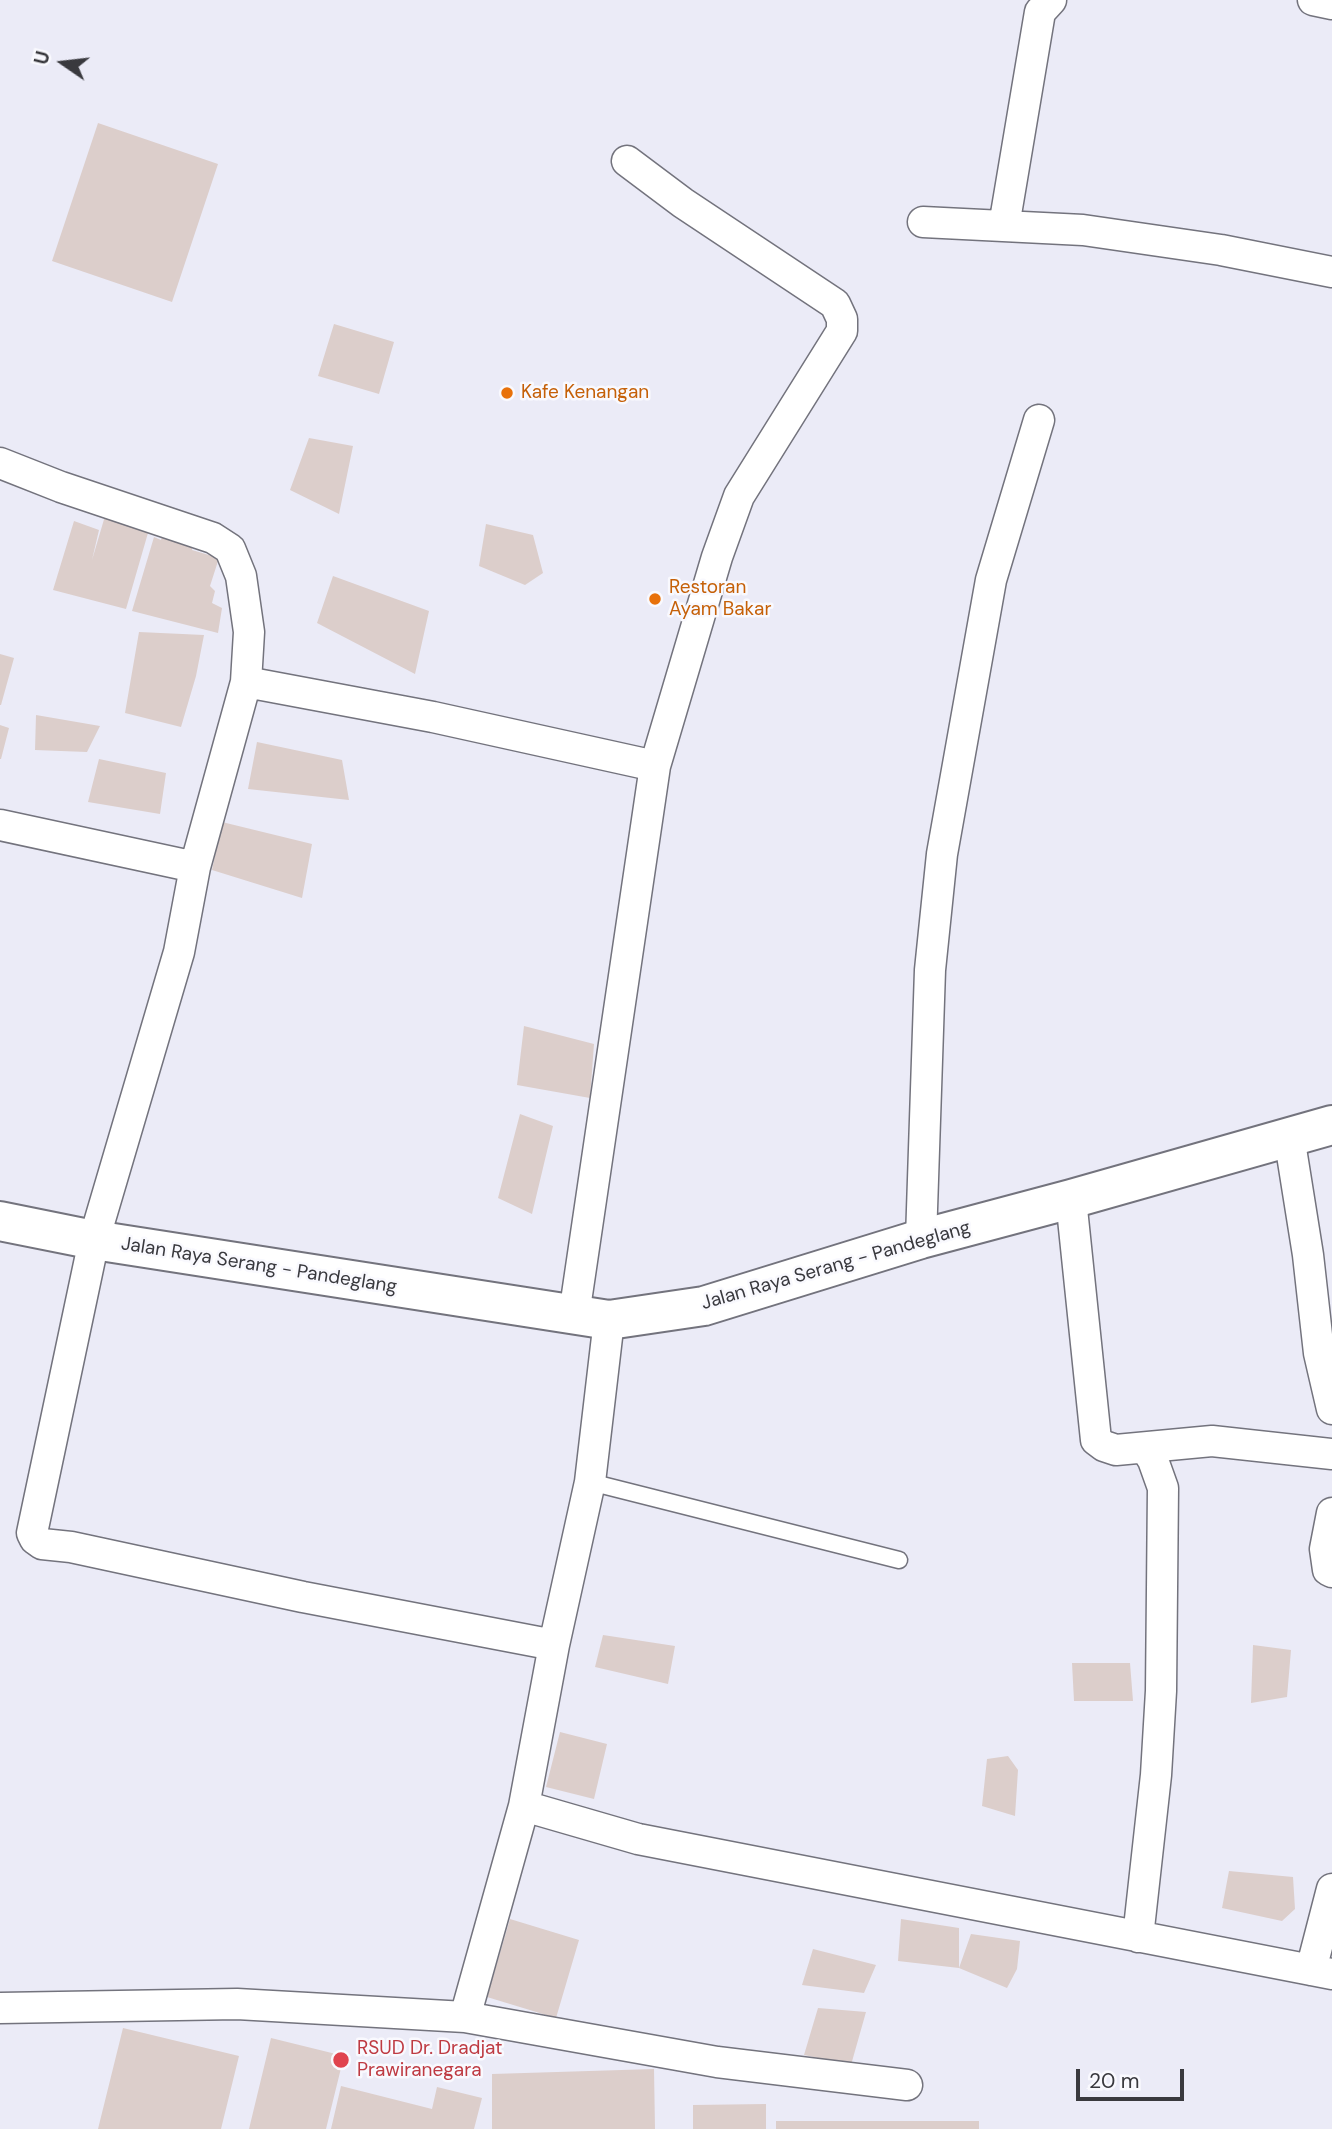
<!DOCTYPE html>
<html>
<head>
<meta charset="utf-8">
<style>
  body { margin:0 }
  #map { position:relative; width:1332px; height:2129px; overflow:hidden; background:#ebebf7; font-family:"DM Sans",sans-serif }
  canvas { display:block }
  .north { position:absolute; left:28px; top:28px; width:70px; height:70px; -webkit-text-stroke:5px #f9f9fe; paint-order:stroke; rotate:284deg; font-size:19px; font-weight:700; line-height:28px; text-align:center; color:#39393e }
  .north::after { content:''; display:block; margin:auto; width:24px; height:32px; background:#39393e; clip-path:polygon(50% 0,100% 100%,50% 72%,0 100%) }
  .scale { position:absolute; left:1076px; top:2069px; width:108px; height:32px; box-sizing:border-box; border:4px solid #39393e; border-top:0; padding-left:9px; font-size:21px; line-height:24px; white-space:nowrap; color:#39393e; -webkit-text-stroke:5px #f9f9fe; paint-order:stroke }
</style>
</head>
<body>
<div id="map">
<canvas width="1332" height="2129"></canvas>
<div class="north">U</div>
<div class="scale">20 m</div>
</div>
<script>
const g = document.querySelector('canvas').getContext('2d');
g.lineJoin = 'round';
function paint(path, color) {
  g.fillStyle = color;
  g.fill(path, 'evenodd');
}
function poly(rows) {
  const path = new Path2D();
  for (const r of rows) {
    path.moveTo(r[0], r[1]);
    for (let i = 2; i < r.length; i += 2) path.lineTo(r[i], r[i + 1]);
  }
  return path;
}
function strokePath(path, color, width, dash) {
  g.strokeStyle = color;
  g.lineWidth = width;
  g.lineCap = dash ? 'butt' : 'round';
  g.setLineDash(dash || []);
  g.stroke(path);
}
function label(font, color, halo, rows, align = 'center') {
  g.font = font + ' "DM Sans",sans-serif';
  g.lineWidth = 5;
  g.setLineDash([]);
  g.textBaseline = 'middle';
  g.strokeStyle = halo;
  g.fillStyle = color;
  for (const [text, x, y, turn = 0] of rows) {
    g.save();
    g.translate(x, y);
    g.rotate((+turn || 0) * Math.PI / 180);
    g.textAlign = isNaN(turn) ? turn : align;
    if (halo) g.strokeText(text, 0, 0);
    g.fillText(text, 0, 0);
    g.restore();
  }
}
paint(poly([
  [98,123,218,164,172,302,52,261],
  [334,324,394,342,379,394,318,376],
  [309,438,353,446,339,514,290,490],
  [105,516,150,526,126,609,53,590,74,521,99,530,92,560],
  [486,524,533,535,543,573,525,585,479,566],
  [164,530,192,537,192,550,219,558,210,586,215,591,212,603,222,608,218,633,132,611,154,537,161,540],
  [333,576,429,611,415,674,317,623],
  [139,632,204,635,196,676,181,727,125,713],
  [0,654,14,658,1,705,0,705],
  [36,715,100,726,87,752,35,750],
  [0,725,9,728,1,759,0,759],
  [257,742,342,760,349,800,248,789],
  [99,759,166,773,160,814,88,802],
  [222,822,312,844,302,898,212,870],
  [524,1026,594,1044,590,1098,517,1085],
  [520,1114,553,1126,532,1214,498,1198],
  [603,1635,675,1646,668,1684,595,1667],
  [1253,1645,1291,1650,1287,1697,1251,1703],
  [1072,1663,1130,1663,1133,1701,1074,1701],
  [560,1732,607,1744,594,1799,546,1787],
  [1008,1756,1018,1770,1015,1816,982,1806,987,1759],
  [1229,1871,1293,1877,1295,1909,1282,1921,1222,1908],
  [510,1919,579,1940,556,2018,487,1997],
  [901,1919,959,1928,959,1968,971,1934,1020,1941,1017,1969,1007,1988,959,1968,898,1961],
  [813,1949,876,1965,864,1993,802,1985],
  [818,2008,866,2012,851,2065,804,2055],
  [123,2028,239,2056,221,2129,98,2129],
  [271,2038,344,2056,326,2129,249,2129],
  [654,2069,655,2129,492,2129,492,2074],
  [341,2086,432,2109,437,2087,482,2098,474,2129,331,2129],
  [766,2104,766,2129,693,2129,693,2105],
  [776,2121,979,2121,979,2129,776,2129]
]), '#dccecb');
const service = poly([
  [590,1482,899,1560]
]);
const minor = poly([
  [1313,0,1332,4],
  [627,161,683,203,835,304,842,319,842,331,739,496,717,557,655,766],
  [923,222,1083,230,1221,250,1332,272],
  [1004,226,1040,12,1051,0],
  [0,463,61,487,213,538,230,549,241,576,249,632,246,682],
  [0,825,195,867],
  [1289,1136,1308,1255,1319,1353,1332,1409],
  [1071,1199,1096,1440,1104,1446,1116,1450,1212,1441,1332,1454],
  [921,1239,930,970,942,854,991,580,1039,420],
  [1332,1513,1325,1549,1328,1570,1332,1572],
  [554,1645,303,1597,71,1547,42,1544,35,1539,32,1533,94,1240,179,952,195,867,246,682,433,717,655,766,574,1315],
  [524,1806,638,1839,1332,1974],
  [1138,1937,1156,1775,1161,1691,1163,1488,1153,1460,1146,1449],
  [1311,1970,1332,1889],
  [0,2008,237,2004,465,2017,524,1806,554,1645,590,1482,609,1320],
  [465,2017,717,2062,907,2085]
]);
const secondary = poly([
  [0,1221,94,1240,609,1320,704,1306,921,1239,1071,1199,1332,1125]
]);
strokePath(service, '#73737d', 19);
strokePath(minor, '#73737d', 33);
strokePath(secondary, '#73737d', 42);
strokePath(service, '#fff', 16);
strokePath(minor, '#fff', 30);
strokePath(secondary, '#fff', 38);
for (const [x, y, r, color] of [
  [507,393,7,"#e8710a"],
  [655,599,7,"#e8710a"],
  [341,2060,9,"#e0444e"]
]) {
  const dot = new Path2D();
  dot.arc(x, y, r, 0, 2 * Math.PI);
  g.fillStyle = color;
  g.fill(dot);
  strokePath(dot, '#f9f9fe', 2.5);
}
label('19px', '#c56008', '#f9f9fe', [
  ["Kafe Kenangan",521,393],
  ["Restoran",669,588],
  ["Ayam Bakar",669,610]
], 'left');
label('19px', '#39393e', '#f9f9fe', [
  ["Jalan Raya Serang - Pandeglang",259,1266,9],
  ["Jalan Raya Serang - Pandeglang",836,1266,-16]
]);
label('19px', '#be3a42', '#f9f9fe', [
  ["RSUD Dr. Dradjat",357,2049],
  ["Prawiranegara",357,2071]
], 'left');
</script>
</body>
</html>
